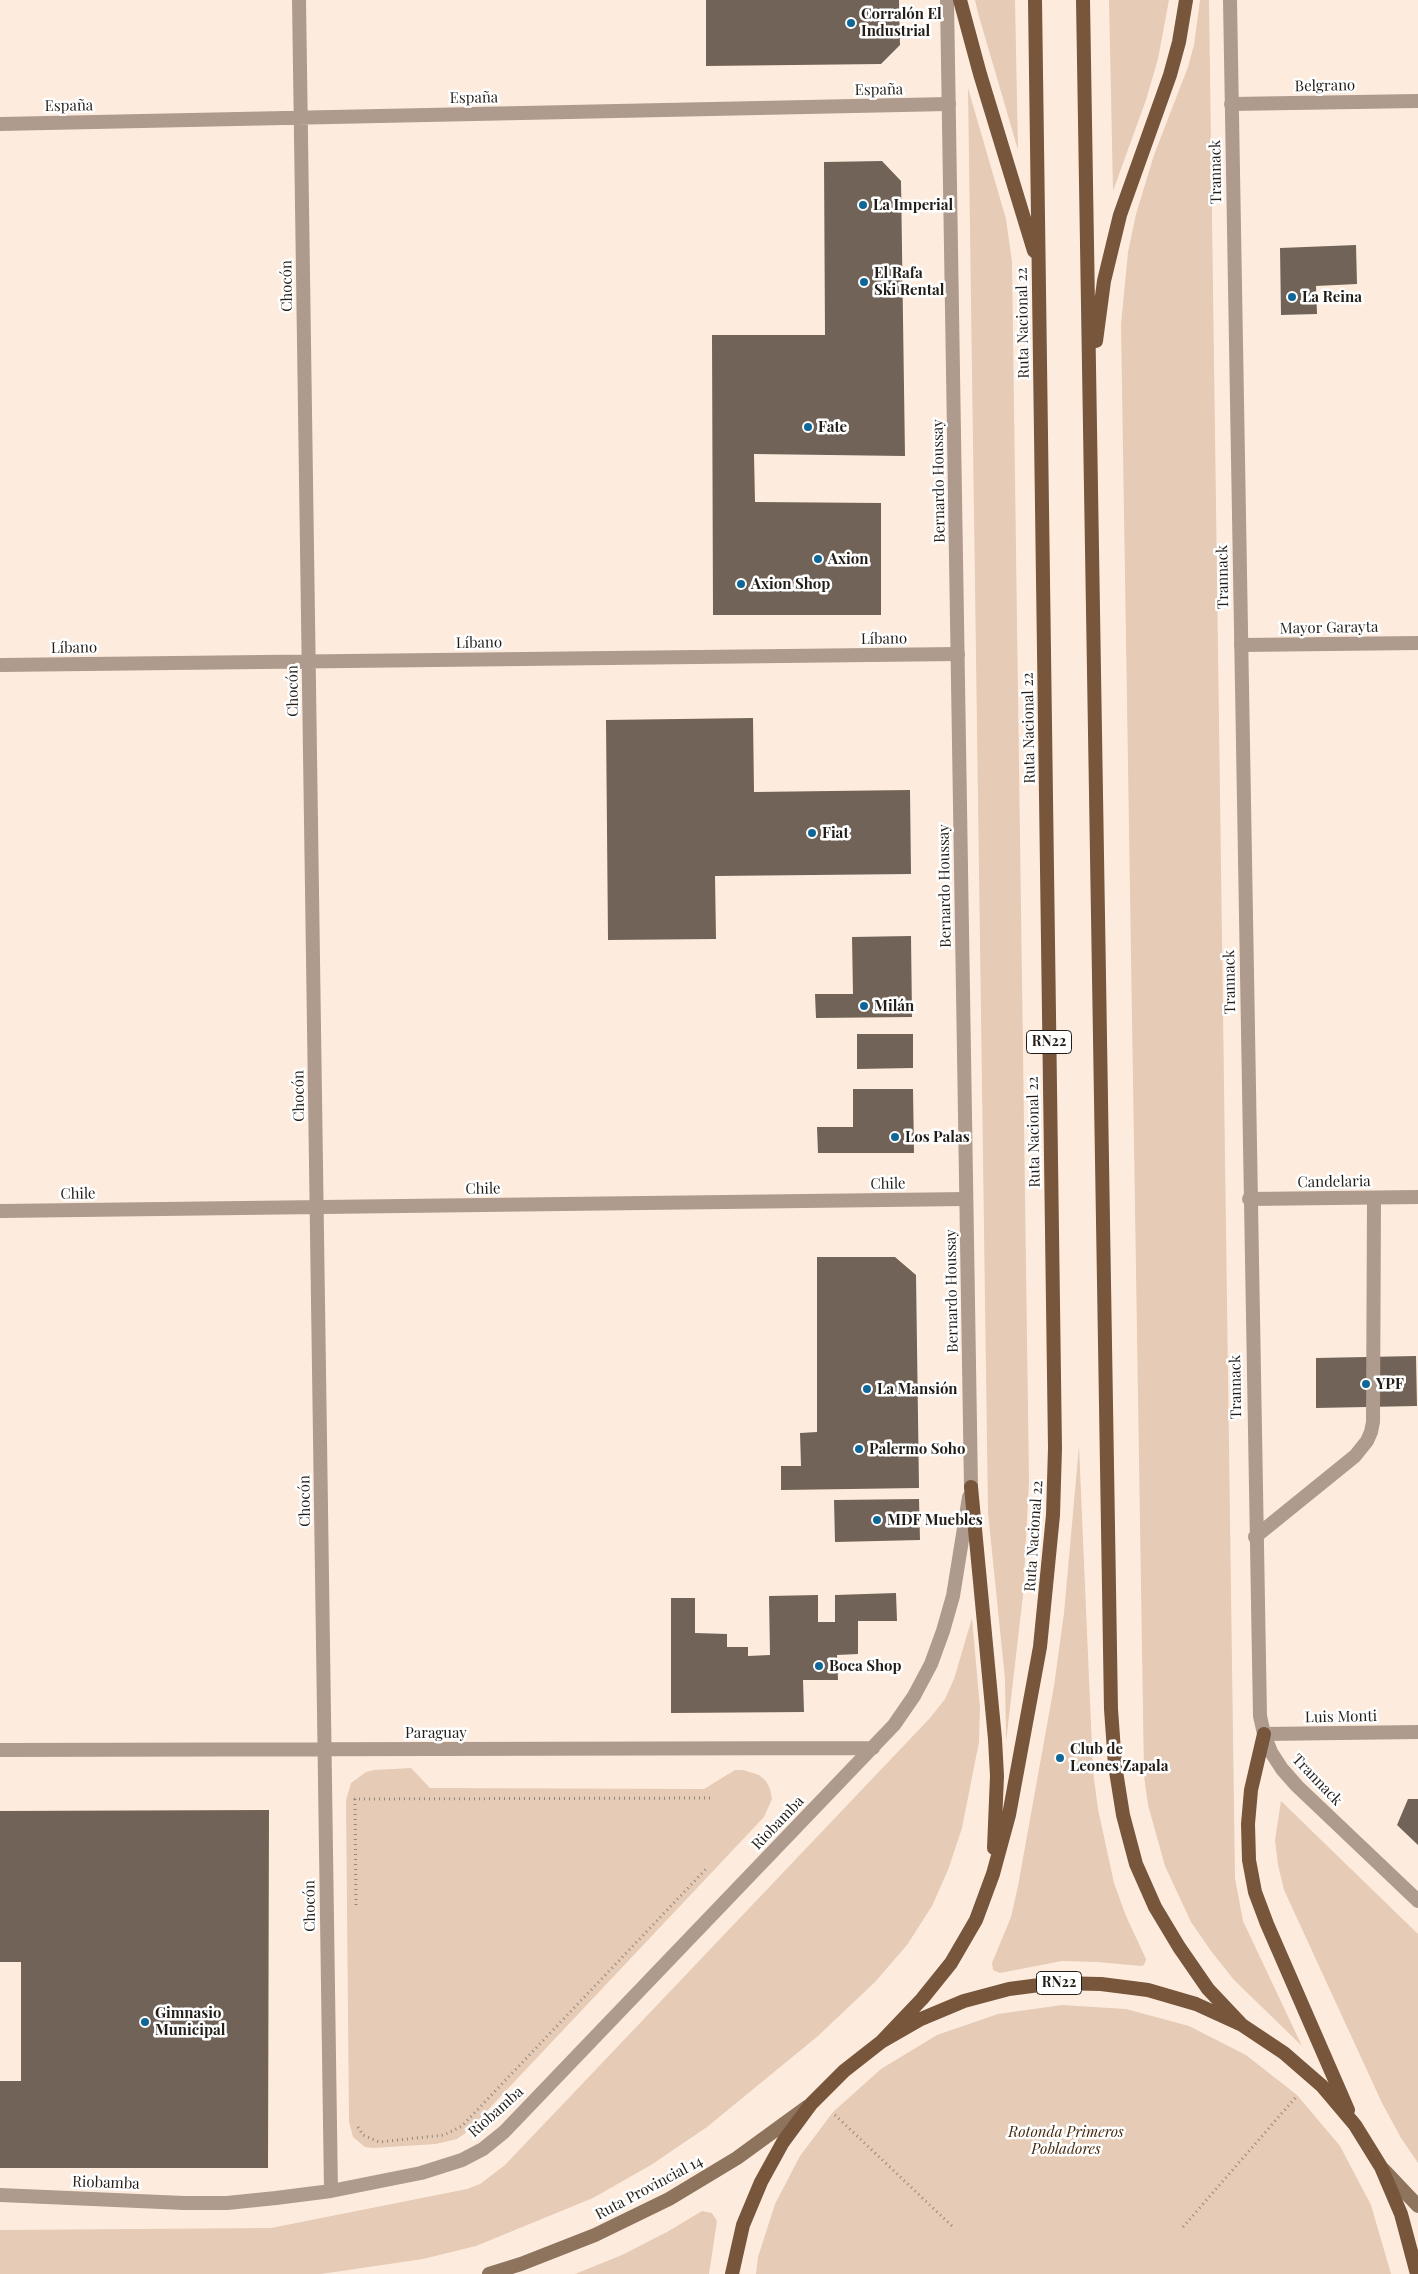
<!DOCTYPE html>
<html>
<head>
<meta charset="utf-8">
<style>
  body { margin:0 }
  canvas { display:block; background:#fdecde }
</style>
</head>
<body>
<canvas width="1418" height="2274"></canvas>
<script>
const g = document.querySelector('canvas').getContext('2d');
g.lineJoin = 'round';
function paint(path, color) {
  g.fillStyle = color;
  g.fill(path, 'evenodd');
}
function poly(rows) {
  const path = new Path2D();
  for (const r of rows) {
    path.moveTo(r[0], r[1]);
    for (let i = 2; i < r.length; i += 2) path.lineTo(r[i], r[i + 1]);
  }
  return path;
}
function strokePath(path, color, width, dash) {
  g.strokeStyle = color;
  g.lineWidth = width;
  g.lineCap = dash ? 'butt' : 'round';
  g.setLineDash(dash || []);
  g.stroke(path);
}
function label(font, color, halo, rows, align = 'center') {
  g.font = font + ' "Playfair Display",serif';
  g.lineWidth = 5;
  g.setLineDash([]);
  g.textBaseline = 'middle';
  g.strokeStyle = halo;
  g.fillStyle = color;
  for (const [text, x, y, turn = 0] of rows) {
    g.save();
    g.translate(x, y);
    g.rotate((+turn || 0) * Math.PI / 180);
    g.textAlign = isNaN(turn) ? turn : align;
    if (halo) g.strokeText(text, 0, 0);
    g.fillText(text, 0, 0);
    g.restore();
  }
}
paint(poly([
  [975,0,1015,0,1018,150,978,13],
  [1109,0,1169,0,1158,59,1146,100,1113,191],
  [1200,0,1209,0,1235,1878,1243,1921,1302,2046,1234,1980,1211,1951,1191,1922,1165,1866,1148,1805,1144,1776,1121,324,1128,252,1136,214,1154,155,1188,67,1194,45],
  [968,88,1006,219,1012,262,1029,1482,1023,1595,1006,1742,1005,1679,988,1513],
  [1079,1446,1093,1771,1098,1809,1114,1883,1126,1916,1146,1959,1144,1965,1141,1966,1097,1962,1062,1961,1000,1973,993,1970,992,1963,1011,1917,1018,1886,1054,1686,1064,1613],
  [972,1618,980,1708,979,1742,962,1828,948,1870,932,1906,907,1945,875,1982,818,2036,707,2127,651,2165,593,2198,476,2246,423,2259,321,2274,0,2274,0,2230,271,2228,467,2189,480,2184,505,2165,930,1718,945,1699,954,1679],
  [411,1768,430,1788,704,1789,735,1770,743,1770,759,1775,766,1781,770,1789,772,1799,764,1817,467,2132,457,2139,436,2144,373,2148,365,2147,353,2137,349,2122,346,1800,351,1783,366,1772,374,1770],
  [1281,1801,1418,1934,1418,2163,1401,2138,1382,2103,1284,1890,1278,1865,1275,1840],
  [1062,2005,1126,2009,1189,2026,1246,2055,1297,2095,1340,2146,1371,2205,1391,2274,756,2274,758,2257,775,2204,800,2156,833,2112,881,2069,937,2035,998,2014],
  [702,2211,712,2213,717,2221,709,2274,575,2274,622,2255,667,2232]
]), '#e6cbb6');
paint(poly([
  [706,0,899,0,900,45,881,64,706,66],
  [882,161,901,181,905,456,754,454,755,502,881,503,881,615,713,615,712,335,825,335,824,162],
  [1356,245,1357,284,1316,286,1317,314,1281,315,1280,248],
  [753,718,754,792,910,790,911,874,715,876,716,939,608,940,606,720],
  [911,936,912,1017,816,1018,815,994,853,994,852,937],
  [857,1034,913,1034,913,1068,857,1069],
  [853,1089,913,1089,914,1153,818,1153,817,1127,853,1127],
  [817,1257,895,1257,916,1275,919,1488,781,1490,781,1466,801,1466,800,1433,817,1432],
  [1416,1356,1417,1406,1316,1408,1316,1358],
  [919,1499,920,1540,835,1542,834,1500],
  [896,1593,897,1621,858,1621,858,1654,837,1655,838,1680,803,1680,804,1712,671,1713,671,1598,695,1598,695,1633,727,1634,727,1647,748,1647,748,1656,770,1655,769,1596,818,1595,818,1622,835,1622,835,1595],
  [1408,1799,1418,1799,1418,1845,1397,1825],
  [269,1810,268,2168,0,2168,0,2081,21,2081,21,1962,0,1962,0,1811]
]), '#716357');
strokePath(poly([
  [354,1799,713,1798],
  [355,1799,356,1906],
  [835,2115,953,2227],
  [358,2127,363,2135,379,2142,444,2135,462,2126,706,1869],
  [1183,2227,1296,2097]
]), '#93887e', 3, [1, 4]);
strokePath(poly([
  [1255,1537,1355,1456,1367,1441,1371,1432,1373,1422,1374,1198]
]), '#ae9b8d', 14);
strokePath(poly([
  [299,0,331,2191],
  [1231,104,1418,101],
  [0,124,949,104],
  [1241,645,1418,643],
  [0,665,958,654],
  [1249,1199,1418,1197],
  [0,1211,966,1199],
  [1264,1734,1418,1732],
  [0,1750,873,1748],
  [0,2195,184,2203,227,2203,276,2198,331,2191,421,2173,462,2160,483,2149,504,2132,894,1725,914,1696,931,1664,943,1631,953,1596,969,1497]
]), '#ae9b8d', 14);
strokePath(poly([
  [947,0,971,1487],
  [1230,0,1260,1716,1264,1734,1271,1752,1282,1769,1297,1786,1418,1901]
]), '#ae9b8d', 14);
strokePath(poly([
  [1384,2170,1418,2206],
  [489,2274,521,2264,595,2235,669,2199,737,2158,807,2107]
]), '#8e735d', 14);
strokePath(poly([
  [960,0,980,74,1034,251],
  [1083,0,1111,1709,1115,1765,1123,1815,1136,1864,1155,1907,1179,1947,1208,1989,1242,2025],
  [1096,341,1104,281,1120,215,1170,75,1179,42,1186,0],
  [971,1487,995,1739,997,1776,994,1848],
  [1264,1734,1251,1790,1248,1824,1249,1860,1255,1892,1267,1924,1348,2110],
  [881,2042,922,1999,951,1963,976,1920,993,1874,1009,1815,1040,1647,1053,1515,1055,1448,1035,0],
  [732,2274,743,2225,761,2182,783,2142,811,2104,844,2071,881,2042,921,2019,964,2001,1009,1989,1055,1983,1101,1984,1148,1990,1196,2004,1242,2025,1284,2053,1322,2086,1355,2125,1381,2167,1401,2214,1417,2274]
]), '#77563c', 14);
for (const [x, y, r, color] of [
  [851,23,5,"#0f6797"],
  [863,205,5,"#0f6797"],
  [864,282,5,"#0f6797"],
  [1292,297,5,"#0f6797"],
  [808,427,5,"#0f6797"],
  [818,559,5,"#0f6797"],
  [741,584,5,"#0f6797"],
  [812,833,5,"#0f6797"],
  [864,1006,5,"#0f6797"],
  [895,1137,5,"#0f6797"],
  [1366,1384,5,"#0f6797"],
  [867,1389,5,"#0f6797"],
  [859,1449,5,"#0f6797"],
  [877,1520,5,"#0f6797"],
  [819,1666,5,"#0f6797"],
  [1060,1758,5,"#0f6797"],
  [145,2022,5,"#0f6797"]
]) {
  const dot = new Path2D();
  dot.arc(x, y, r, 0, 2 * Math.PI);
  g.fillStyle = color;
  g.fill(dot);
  strokePath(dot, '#fff', 2);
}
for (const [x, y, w] of [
  [1049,1042,45],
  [1059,1983,45]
]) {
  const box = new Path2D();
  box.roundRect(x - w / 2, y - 11.5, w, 23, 4);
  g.fillStyle = '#fff';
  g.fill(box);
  strokePath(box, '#231d18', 1);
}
label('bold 14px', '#231d18', null, [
  ["RN22",1049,1042],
  ["RN22",1059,1983]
]);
label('bold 15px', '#231d18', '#fff', [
  ["Corralón El",861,14],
  ["Industrial",861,31],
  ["La Imperial",873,205],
  ["El Rafa",874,273],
  ["Ski Rental",874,290],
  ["La Reina",1302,297],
  ["Fate",818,427],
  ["Axion",828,559],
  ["Axion Shop",751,584],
  ["Fiat",822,833],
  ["Milán",874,1006],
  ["Los Palas",905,1137],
  ["YPF",1376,1384],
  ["La Mansión",877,1389],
  ["Palermo Soho",869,1449],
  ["MDF Muebles",887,1520],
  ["Boca Shop",829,1666],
  ["Club de",1070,1749],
  ["Leones Zapala",1070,1766],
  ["Gimnasio",155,2013],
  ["Municipal",155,2030]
], 'left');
label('15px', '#231d18', '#fff', [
  ["Belgrano",1325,86,-1],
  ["España",879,90,-1],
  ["España",474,98,-1],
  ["España",69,106,-1],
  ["Trannack",1216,172,-91],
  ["Chocón",287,286,-91],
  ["Ruta Nacional 22",1023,323,-91],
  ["Bernardo Houssay",939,481,-91],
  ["Trannack",1223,577,-91],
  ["Mayor Garayta",1329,628,-1],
  ["Líbano",884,639,-1],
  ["Líbano",479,643,-1],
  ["Líbano",74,648,-1],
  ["Chocón",293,691,-91],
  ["Ruta Nacional 22",1029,728,-91],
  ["Bernardo Houssay",945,886,-91],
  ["Trannack",1230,982,-91],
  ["Chocón",299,1096,-91],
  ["Ruta Nacional 22",1034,1132,-91],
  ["Candelaria",1334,1182,-1],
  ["Chile",888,1184,-1],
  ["Chile",483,1189,-1],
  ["Chile",78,1194,-1],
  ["Bernardo Houssay",952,1291,-91],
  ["Trannack",1236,1387,-91],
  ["Chocón",305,1501,-91],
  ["Ruta Nacional 22",1034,1536,-86],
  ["Luis Monti",1341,1717,-1],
  ["Paraguay",436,1733],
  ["Trannack",1317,1780,46],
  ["Riobamba",778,1823,-46],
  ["Chocón",310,1906,-91],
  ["Riobamba",496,2112,-42],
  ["Riobamba",106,2183,2],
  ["Ruta Provincial 14",649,2188,-28]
]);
label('italic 15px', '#44270b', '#fff', [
  ["Rotonda Primeros",1066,2132],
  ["Pobladores",1066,2149]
]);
</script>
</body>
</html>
